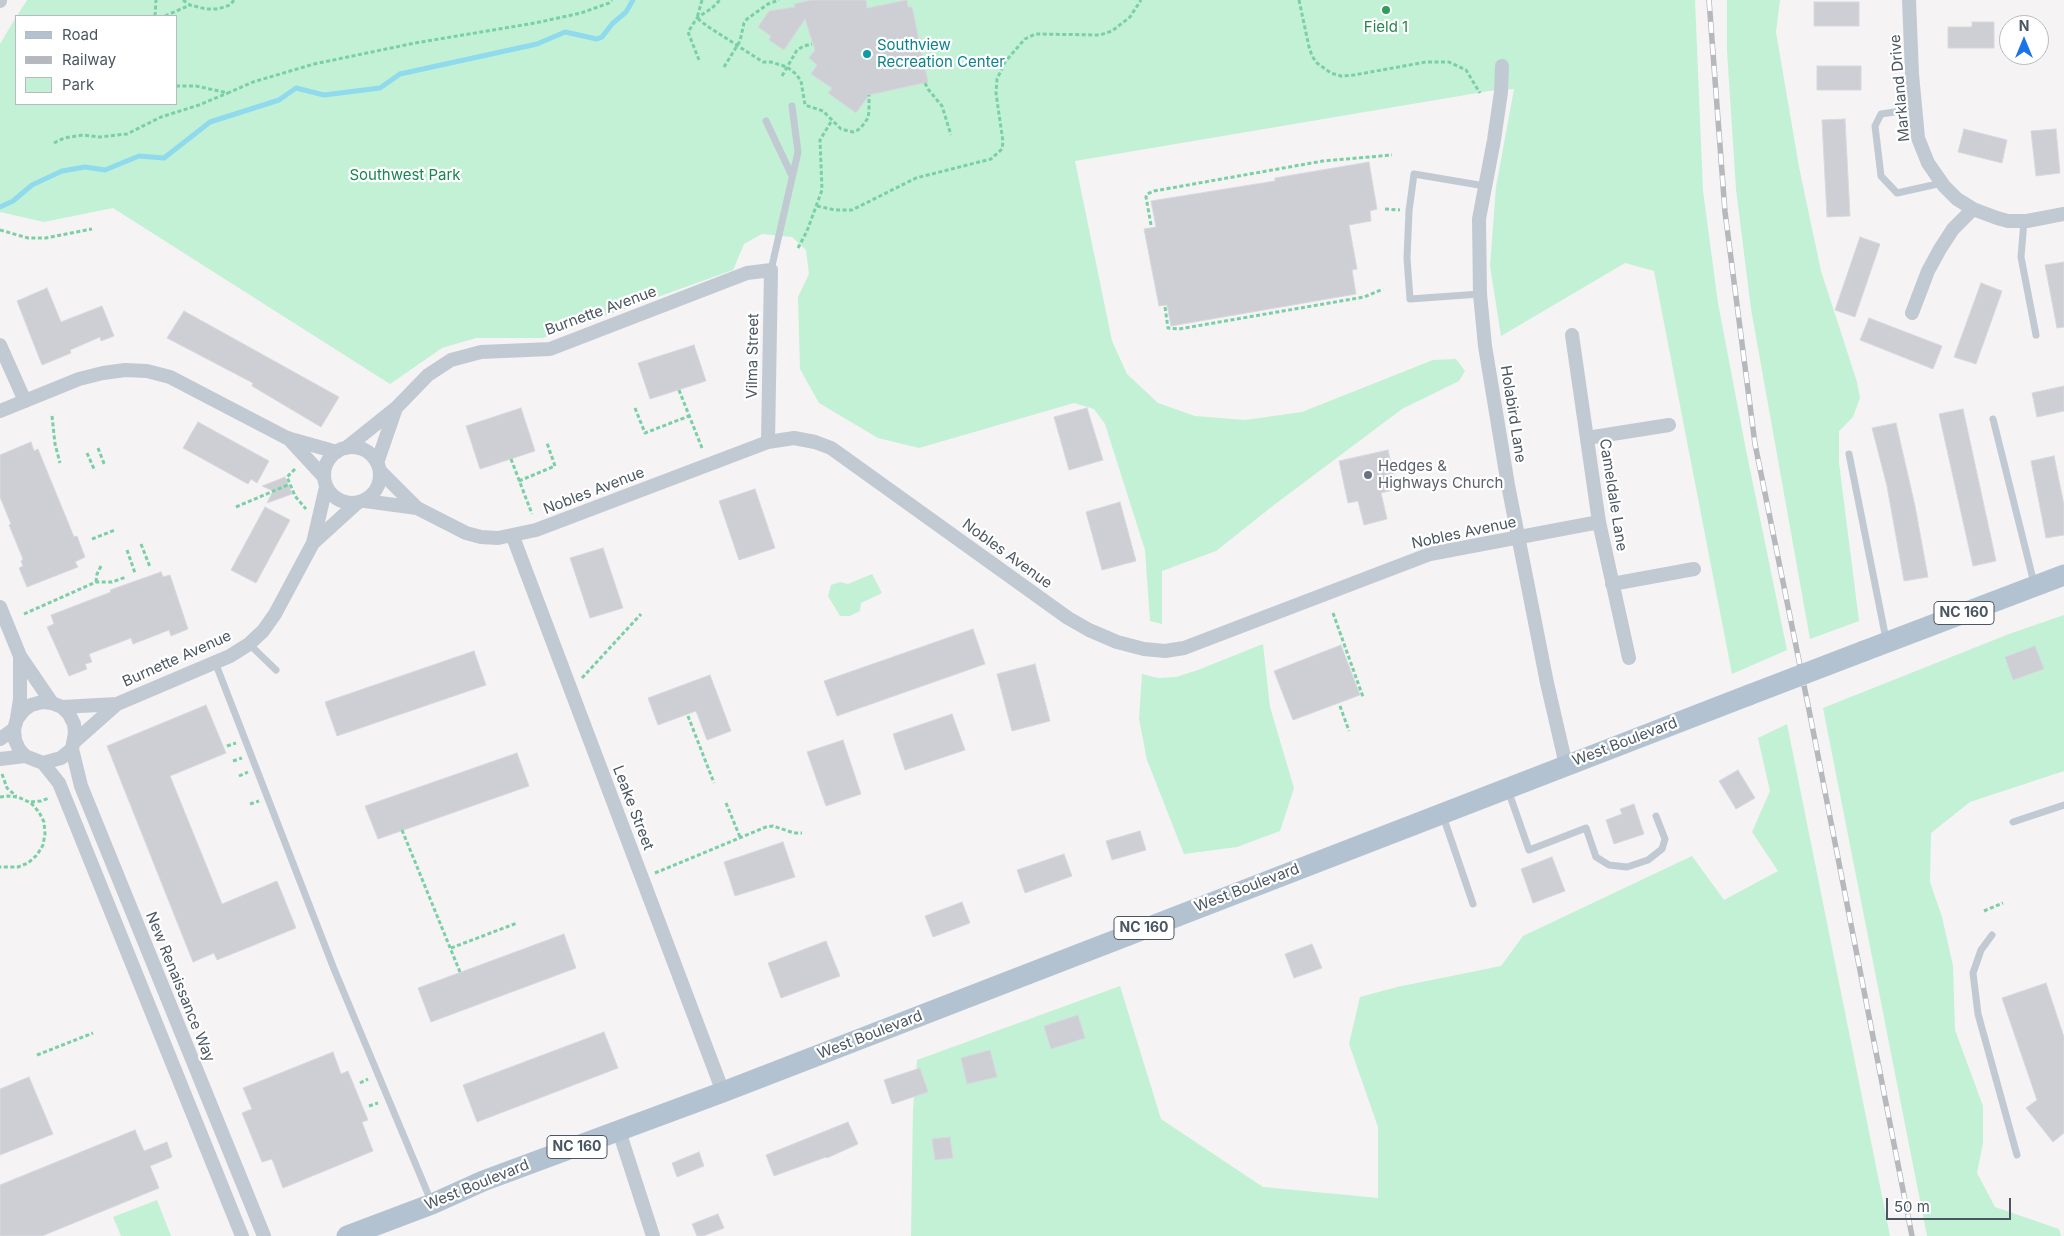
<!DOCTYPE html>
<html>
<head>
<meta charset="utf-8">
<style>
  body { margin:0 }
  #map { position:relative; width:2064px; height:1236px; overflow:hidden; background:#f5f3f3; font-family:Inter,sans-serif }
  canvas { display:block }
  .legend { position:absolute; left:15px; top:15px; width:162px; height:90px; box-sizing:border-box; background:#fff; border:1px solid #b7bbc0; margin:0; padding:6px 9px; list-style:none; font-size:15px; color:#4a5661 }
  .legend li { display:flex; align-items:center; gap:10px; height:25px }
  .legend b { width:25px; border:1px solid #b7bbc0 }
  .north { position:absolute; left:1999px; top:15px; width:50px; height:50px; box-sizing:border-box; background:#fff; border:1px solid #b7bbc0; border-radius:50%; rotate:0deg; font-size:14px; font-weight:700; line-height:20px; text-align:center; color:#4a5661 }
  .north::after { content:''; display:block; margin:auto; width:18px; height:22px; background:#1a73e8; clip-path:polygon(50% 0,100% 100%,50% 72%,0 100%) }
  .scale { position:absolute; left:1886px; top:1198px; width:125px; height:22px; box-sizing:border-box; border:2px solid #4a5661; border-top:0; padding-left:6px; font-size:15px; line-height:18px; white-space:nowrap; color:#4a5661; -webkit-text-stroke:4px #fff; paint-order:stroke }
</style>
</head>
<body>
<div id="map">
<canvas width="2064" height="1236"></canvas>
<ul class="legend">
<li><b style="height:6px;background:#b3c2d1"></b>Road</li>
<li><b style="height:6px;background:#b5b8bd"></b>Railway</li>
<li><b style="height:14px;background:#c3f1d5"></b>Park</li>
</ul>
<div class="north">N</div>
<div class="scale">50 m</div>
</div>
<script>
const g = document.querySelector('canvas').getContext('2d');
g.lineJoin = 'round';
function paint(path, color) {
  g.fillStyle = color;
  g.fill(path, 'evenodd');
}
function poly(rows) {
  const path = new Path2D();
  for (const r of rows) {
    if (r.length === 3) {
      path.moveTo(r[0] + r[2], r[1]);
      path.arc(r[0], r[1], r[2], 0, 2 * Math.PI);
      continue;
    }
    path.moveTo(r[0], r[1]);
    for (let i = 2; i < r.length; i += 2) path.lineTo(r[i], r[i + 1]);
  }
  return path;
}
function strokePath(path, color, width, dash) {
  g.strokeStyle = color;
  g.lineWidth = width;
  g.lineCap = dash ? 'butt' : 'round';
  g.setLineDash(dash || []);
  g.stroke(path);
}
function label(font, color, halo, rows, align = 'center') {
  g.font = font + ' Inter,sans-serif';
  g.lineWidth = 4.5;
  g.setLineDash([]);
  g.textBaseline = 'middle';
  g.strokeStyle = halo;
  g.fillStyle = color;
  for (const [text, x, y, turn = 0] of rows) {
    g.save();
    g.translate(x, y);
    g.rotate((+turn || 0) * Math.PI / 180);
    g.textAlign = isNaN(turn) ? turn : align;
    if (halo) g.strokeText(text, 0, 0);
    g.fillText(text, 0, 0);
    g.restore();
  }
}
paint(poly([
  [27,0,1695,0,1703,191,1718,303,1745,445,1787,650,1732,674,1654,271,1625,263,1501,336,1490,266,1496,187,1514,89,1489,91,1075,161,1112,341,1127,374,1158,403,1195,416,1245,420,1302,412,1433,360,1456,359,1465,371,1459,381,1402,409,1274,505,1216,551,1162,571,1162,624,1150,621,1145,550,1105,424,1094,409,1074,403,919,448,878,438,819,403,800,369,798,297,809,274,806,250,792,237,762,234,744,244,733,270,543,338,476,338,442,348,390,384,113,208,44,222,0,212,0,44,16,17,16,104,176,104,176,16,17,16],
  [1727,0,1780,0,1776,32,1799,167,1821,271,1857,382,1860,398,1853,417,1839,431,1839,463,1859,621,1810,639,1751,309,1736,189,1727,51],
  [872,574,882,593,861,603,860,611,850,616,840,616,828,596,831,585,840,582,848,584],
  [2064,615,2064,771,1970,802,1931,833,1930,882,1942,917,1953,966,1955,1030,1983,1106,1983,1143,1977,1173,1995,1207,2059,1229,2061,1236,1927,1236,1823,708,2009,634],
  [1263,644,1270,707,1294,788,1280,831,1237,847,1184,854,1147,760,1139,719,1142,674,1158,678,1176,677,1198,670],
  [1787,724,1890,1236,911,1236,913,1109,917,1060,1120,986,1161,1119,1263,1187,1378,1198,1378,1127,1349,1044,1360,997,1397,987,1501,966,1523,936,1692,856,1724,900,1778,871,1752,832,1770,791,1758,738],
  [157,1200,171,1236,121,1236,113,1217]
]), '#c3f1d5');
strokePath(poly([
  [0,207,13,201,32,185,62,171,85,167,105,170,139,156,164,158,210,122,279,100,296,88,324,95,380,88,400,74,537,44,565,32,597,39,602,37,612,24,626,12,633,0]
]), '#90daee', 5);
const building = poly([
  [811,0,866,0,867,8,907,0,908,7,912,7,928,82,869,95,856,113,828,93,832,88,811,74,817,65,809,58,815,50,805,19,784,50,769,40,771,36,758,27,769,11,795,7,794,4,811,0],
  [1814,2,1859,2,1859,26,1814,26,1814,2],
  [1972,22,1994,22,1994,48,1948,48,1948,27,1972,27,1972,22],
  [1817,66,1861,66,1861,90,1817,90,1817,66],
  [1845,119,1850,216,1827,217,1822,120,1845,119],
  [1964,129,2007,140,2002,163,1958,152,1964,129],
  [2056,129,2060,173,2036,176,2031,131,2056,129],
  [1369,162,1377,209,1370,211,1371,221,1349,225,1357,269,1352,270,1356,294,1171,326,1167,305,1159,306,1144,229,1156,227,1151,201,1275,181,1275,178,1369,162],
  [1860,237,1880,244,1855,317,1835,310,1860,237],
  [2064,262,2064,327,2057,328,2045,265,2064,262],
  [1981,283,2002,291,1976,364,1954,357,1981,283],
  [47,288,61,322,102,306,114,336,101,341,100,337,70,350,71,353,42,365,17,301,47,288],
  [184,311,339,397,321,427,252,386,253,383,167,338,184,311],
  [1869,318,1942,346,1933,369,1860,340,1869,318],
  [694,345,706,381,650,399,638,363,694,345],
  [2064,386,2064,411,2037,417,2032,393,2064,386],
  [521,408,535,451,480,469,466,426,521,408],
  [1087,408,1103,460,1069,470,1054,417,1087,408],
  [1963,409,1996,561,1973,566,1939,414,1963,409],
  [198,422,269,461,257,483,251,479,248,484,183,448,198,422],
  [1896,423,1915,506,1928,577,1904,581,1887,486,1872,428,1896,423],
  [31,442,34,451,38,449,74,537,77,536,85,557,75,562,78,567,27,587,19,568,23,566,21,561,23,559,9,525,11,524,0,497,0,455,31,442],
  [1388,450,1397,489,1381,493,1387,519,1364,525,1358,501,1348,503,1339,461,1388,450],
  [2054,456,2064,505,2064,535,2046,538,2031,461,2054,456],
  [285,477,292,494,267,503,273,491,262,486,285,477],
  [755,489,775,548,739,560,719,501,755,489],
  [1120,502,1136,561,1102,570,1086,512,1120,502],
  [265,507,290,520,256,583,231,570,265,507],
  [603,548,623,608,590,618,570,558,603,548],
  [161,572,163,577,170,575,188,629,171,636,169,630,133,644,131,638,89,654,92,662,85,664,87,669,69,676,47,627,54,624,51,615,111,592,110,590,161,572],
  [973,629,985,664,837,716,824,681,973,629],
  [1341,645,1360,695,1293,720,1274,671,1341,645],
  [2035,646,2044,669,2013,680,2005,657,2035,646],
  [474,651,486,685,337,736,325,702,474,651],
  [1035,664,1050,721,1012,731,997,674,1035,664],
  [710,675,731,731,707,740,696,711,658,725,648,698,710,675],
  [206,705,226,753,170,776,222,904,277,881,296,928,217,960,214,953,193,962,107,746,206,705],
  [952,714,965,750,905,770,893,734,952,714],
  [843,740,861,794,826,806,807,752,843,740],
  [517,753,529,786,378,839,365,806,517,753],
  [1738,770,1755,798,1736,809,1719,781,1738,770],
  [1634,804,1644,834,1614,844,1606,820,1622,814,1620,809,1634,804],
  [1140,831,1146,850,1112,860,1106,841,1140,831],
  [783,842,795,877,735,896,724,862,783,842],
  [1064,854,1072,876,1025,893,1017,870,1064,854],
  [1552,857,1565,891,1533,903,1521,869,1552,857],
  [962,902,970,923,933,937,925,916,962,902],
  [564,934,576,968,431,1022,418,988,564,934],
  [826,941,840,976,781,998,768,963,826,941],
  [1312,944,1322,968,1294,978,1285,954,1312,944],
  [2046,983,2064,1037,2064,1133,2053,1142,2026,1108,2037,1100,2002,998,2046,983],
  [1078,1015,1085,1038,1051,1049,1044,1026,1078,1015],
  [604,1032,618,1068,477,1122,463,1085,604,1032],
  [990,1050,997,1077,967,1084,961,1058,990,1050],
  [333,1052,341,1074,348,1071,368,1120,362,1122,373,1151,283,1188,272,1159,262,1162,242,1113,252,1109,243,1088,333,1052],
  [920,1068,928,1092,892,1104,884,1080,920,1068],
  [29,1077,53,1134,0,1155,0,1089,29,1077],
  [848,1122,858,1144,827,1158,826,1157,774,1176,766,1155,848,1122],
  [135,1130,144,1151,167,1142,172,1157,150,1166,159,1188,42,1236,0,1236,0,1185,135,1130],
  [950,1137,953,1158,935,1160,932,1139,950,1137],
  [699,1152,704,1166,677,1177,672,1163,699,1152],
  [718,1214,724,1228,703,1236,697,1236,692,1224,718,1214]
]);
paint(building, '#cdcfd5');
strokePath(building, '#d7d9de', 1);
strokePath(poly([
  [183,0,190,5,206,9,218,9,230,5,234,0],
  [702,0,697,18,707,26,763,62,771,62,787,67,796,74,801,81,805,105,823,111,841,129,853,132,858,130,863,125,868,118,869,111,869,95],
  [1299,0,1309,47,1312,56,1317,63,1331,73,1341,76,1354,75,1426,62,1449,62,1466,70,1480,93],
  [155,16,156,0],
  [165,16,190,5],
  [699,60,688,32,697,18,712,8,720,0],
  [724,67,740,41,744,23,747,19,768,4,779,0],
  [782,76,797,50,804,46,812,44],
  [925,83,928,89,942,106,951,135],
  [176,86,196,86,228,93,253,82,314,64,415,43,535,23,581,13,609,3,612,0],
  [54,143,64,138,83,135,99,137,127,134,161,117,199,105,228,93],
  [817,206,835,210,852,210,916,178,991,159,1002,149,1003,142,996,93,997,79,1005,62,1017,48,1025,39,1035,34,1100,35,1112,31,1130,17,1141,0],
  [1385,209,1400,210],
  [1151,225,1146,197,1147,194,1154,191,1323,161,1392,155],
  [0,230,28,238,46,238,92,229],
  [798,248,807,231,822,190,820,140,832,120],
  [1165,307,1168,328,1179,329,1364,297,1383,289],
  [679,390,702,448],
  [635,408,645,433,689,416],
  [52,416,55,444,60,463],
  [98,448,105,466],
  [87,453,95,471],
  [511,459,532,514],
  [295,469,287,477,295,496,306,509],
  [519,481,555,466,547,443],
  [236,507,290,484],
  [92,539,115,530],
  [141,544,150,567],
  [127,550,135,573],
  [96,582,97,574,102,564],
  [1333,613,1363,697],
  [24,614,96,582,112,582,126,577],
  [582,678,641,614],
  [1340,706,1349,731],
  [688,716,714,783],
  [227,746,236,743],
  [233,761,242,758],
  [2,774,7,788,16,796],
  [239,776,248,772],
  [0,797,8,796,18,797,31,803,39,812,44,822,45,834,43,845,37,855,28,863,18,867,0,867],
  [31,802,41,801,49,798],
  [726,803,740,837],
  [250,804,259,801],
  [402,830,460,972],
  [655,873,766,827,773,826,794,833,802,833],
  [1984,911,2003,903],
  [451,948,517,923],
  [37,1055,93,1033],
  [360,1083,368,1079],
  [369,1106,378,1103]
]), '#7ad0a6', 3, [4, 2.5]);
strokePath(poly([
  [1915,109,1881,114,1875,126,1881,176,1897,193,1942,183],
  [766,121,792,176],
  [2024,221,2021,257,2036,335],
  [771,270,798,152,792,106],
  [1480,294,1410,299,1407,258,1409,211,1414,174,1485,186],
  [1993,419,2034,583],
  [1849,454,1886,639],
  [249,644,276,670],
  [215,662,334,969,431,1201],
  [1508,790,1529,850,1586,828,1596,857,1609,865,1627,867,1648,860,1662,849,1665,839,1656,816],
  [1443,816,1473,904],
  [2013,822,2064,805],
  [1992,935,1981,950,1973,973,1978,1014,2017,1155]
]), '#c1cad2', 7);
strokePath(poly([
  [1909,0,1912,74,1918,138,1928,163,1944,186,1957,199,1973,209,1997,218,2008,221,2027,221,2064,214],
  [0,1,0,0],
  [1502,66,1501,92,1494,140,1479,219,1480,294,1485,346,1508,485,1547,683,1566,765],
  [1912,313,1928,271,1940,249,1953,229,1973,209],
  [1572,335,1599,522,1629,658],
  [0,345,25,401],
  [0,411,79,379,103,373,125,370,147,371,170,377,287,438,337,452],
  [288,438,324,477],
  [1587,438,1669,425],
  [352,475,28],
  [346,448,396,408,428,375,451,360,481,352,550,349,747,273,771,270,768,442],
  [377,463,396,408],
  [380,471,417,508,466,533,481,537,498,538,536,530,768,442,794,438,815,442,831,448,1068,618,1089,630,1117,642,1144,649,1165,651,1184,648,1430,554,1599,522],
  [365,501,417,508],
  [513,537,723,1092],
  [313,543,357,503],
  [1612,584,1694,569],
  [0,607,20,656,52,703],
  [42,702,52,703,62,707,69,714,74,724,75,733,72,749,61,758,43,763,25,756,19,749,15,740,14,729,17,719,23,711,31,705,42,702],
  [62,707,117,704,230,656,249,644,263,631,275,614,313,543,326,487],
  [17,718,20,699,20,657],
  [0,739,14,729],
  [73,743,117,704],
  [72,749,81,786,264,1236],
  [0,759,25,756],
  [43,763,59,783,242,1236],
  [619,1131,653,1236]
]), '#c1cad2', 14);
strokePath(poly([
  [1864,651,2064,575],
  [347,1236,432,1204,483,1181,723,1092,1749,695]
]), '#b3c2d1', 21);
const rail = poly([
  [1709,0,1725,212,1755,444,1810,715,1912,1236]
]);
strokePath(rail, '#b5b8bd', 5.5);
strokePath(rail, '#fff', 4, [11]);
strokePath(poly([
  [1749,695,1864,651]
]), '#b3c2d1', 21);
for (const [x, y, r, color] of [
  [1386,10,5,"#2e9e5b"],
  [867,54,5,"#0f9aa8"],
  [1368,475,5,"#6b7280"]
]) {
  const dot = new Path2D();
  dot.arc(x, y, r, 0, 2 * Math.PI);
  g.fillStyle = color;
  g.fill(dot);
  strokePath(dot, '#fff', 2);
}
for (const [x, y, w] of [
  [1964,613,60],
  [1144,928,60],
  [577,1147,60]
]) {
  const box = new Path2D();
  box.roundRect(x - w / 2, y - 11.5, w, 23, 4);
  g.fillStyle = '#fff';
  g.fill(box);
  strokePath(box, '#4a5661', 1);
}
label('bold 14px', '#4a5661', null, [
  ["NC 160",1964,613],
  ["NC 160",1144,928],
  ["NC 160",577,1147]
]);
label('15px', '#27864d', '#fff', [
  ["Field 1",1386,27]
]);
label('15px', '#0d838f', '#fff', [
  ["Southview",877,45],
  ["Recreation Center",877,62]
], 'left');
label('15px', '#4a5661', '#fff', [
  ["Markland Drive",1900,88,-95],
  ["Burnette Avenue",601,311,-20],
  ["Vilma Street",753,356,-89],
  ["Holabird Lane",1513,414,81],
  ["Nobles Avenue",594,491,-21],
  ["Cameldale Lane",1613,495,81],
  ["Nobles Avenue",1464,533,-12],
  ["Nobles Avenue",1007,554,36],
  ["Burnette Avenue",177,659,-24],
  ["West Boulevard",1625,742,-21],
  ["Leake Street",633,808,69],
  ["West Boulevard",1247,888,-21],
  ["New Renaissance Way",180,987,68],
  ["West Boulevard",870,1035,-21],
  ["West Boulevard",477,1185,-22]
]);
label('15px', '#17864f', '#fff', [
  ["Southwest Park",405,175]
]);
label('15px', '#5b616d', '#fff', [
  ["Hedges &",1378,466],
  ["Highways Church",1378,483]
], 'left');
</script>
</body>
</html>
